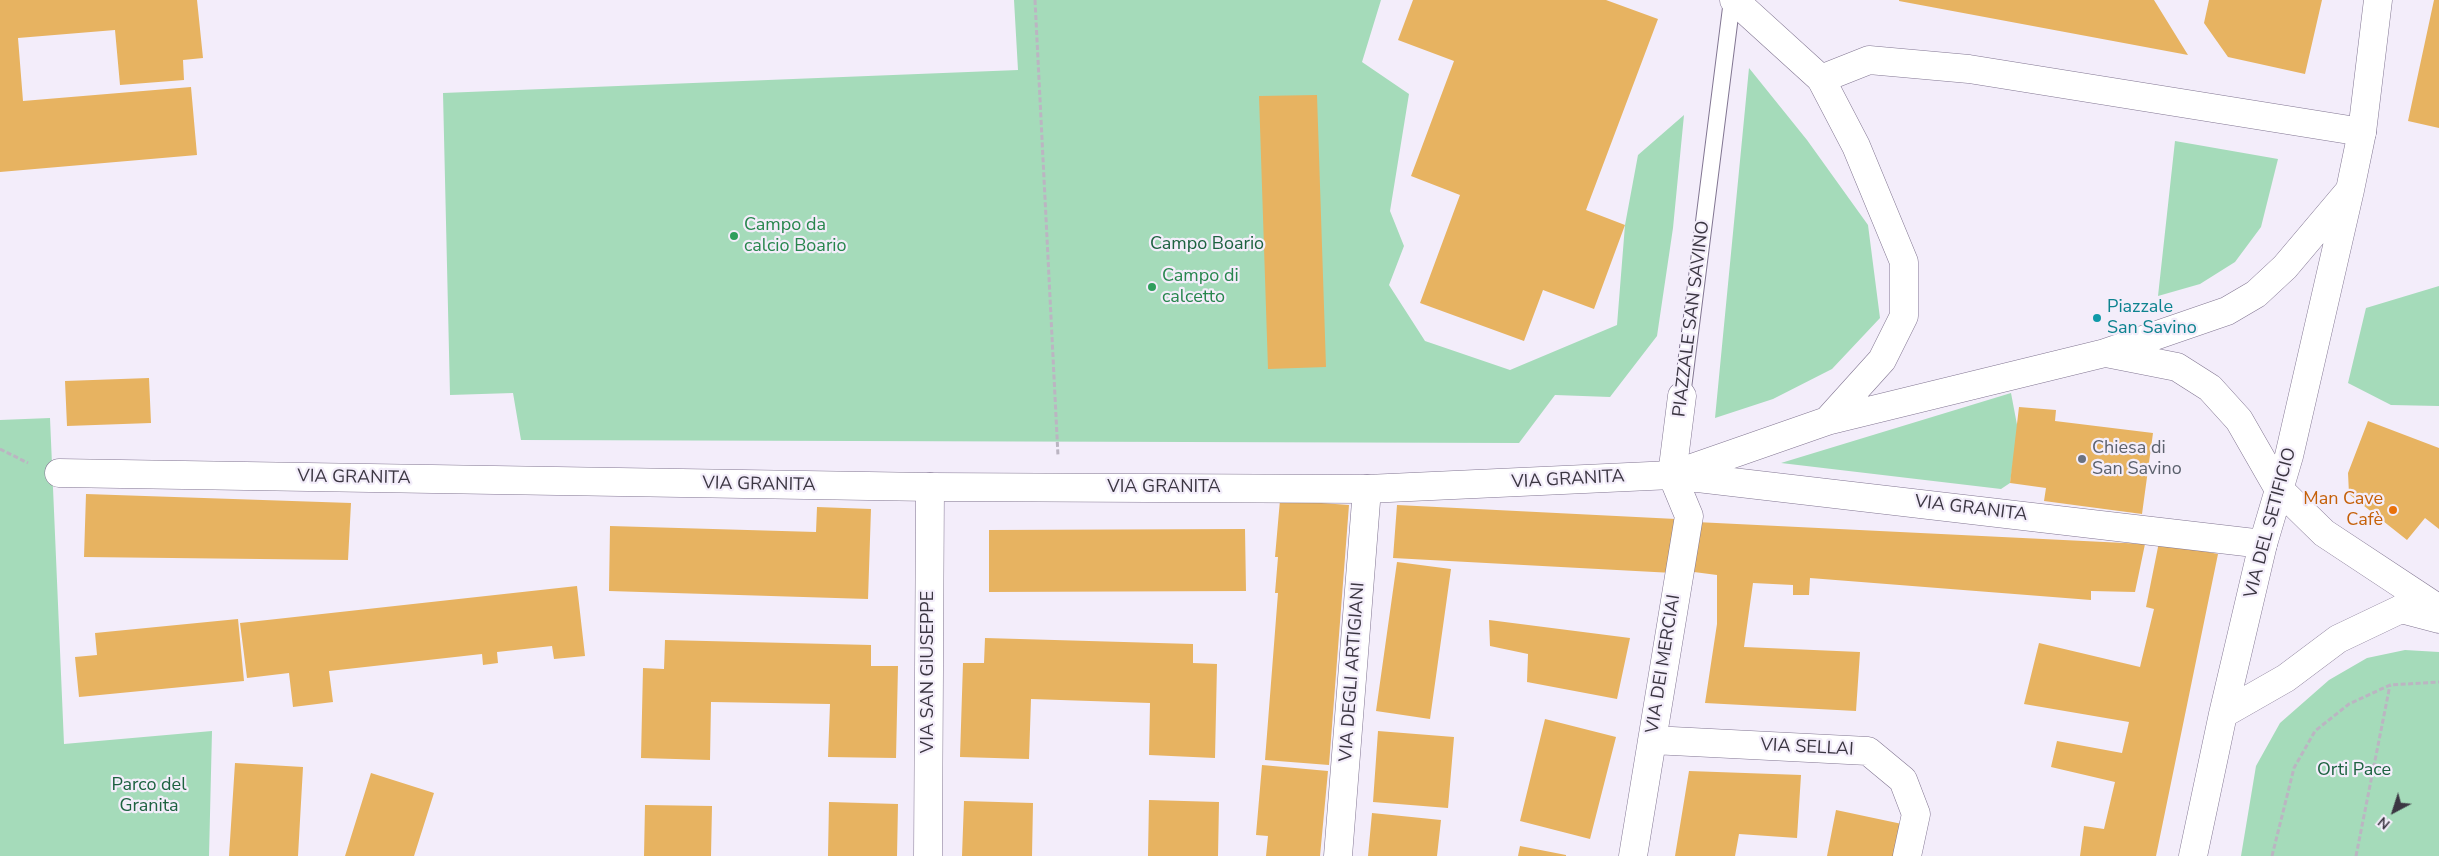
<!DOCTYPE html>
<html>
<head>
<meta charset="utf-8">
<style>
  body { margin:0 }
  #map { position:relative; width:2439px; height:856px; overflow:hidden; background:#f3edfa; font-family:"Nunito Sans",sans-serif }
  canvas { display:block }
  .north { position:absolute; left:2369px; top:786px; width:50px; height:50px; -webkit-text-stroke:4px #f3edfa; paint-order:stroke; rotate:220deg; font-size:14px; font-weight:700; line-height:20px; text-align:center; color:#3b3642 }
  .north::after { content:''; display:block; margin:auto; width:18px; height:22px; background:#3b3642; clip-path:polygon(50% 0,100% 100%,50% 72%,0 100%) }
</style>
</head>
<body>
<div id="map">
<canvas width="2439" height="856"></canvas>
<div class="north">N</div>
</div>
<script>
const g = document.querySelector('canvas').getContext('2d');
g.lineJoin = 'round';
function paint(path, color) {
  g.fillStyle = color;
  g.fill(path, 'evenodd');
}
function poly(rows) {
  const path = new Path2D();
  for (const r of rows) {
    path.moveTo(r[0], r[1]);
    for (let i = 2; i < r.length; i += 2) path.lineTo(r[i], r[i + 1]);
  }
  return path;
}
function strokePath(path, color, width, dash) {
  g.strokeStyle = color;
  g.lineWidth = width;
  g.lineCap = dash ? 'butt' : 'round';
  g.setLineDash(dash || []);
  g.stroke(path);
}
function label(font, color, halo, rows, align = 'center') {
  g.font = font + ' "Nunito Sans",sans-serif';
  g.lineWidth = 4.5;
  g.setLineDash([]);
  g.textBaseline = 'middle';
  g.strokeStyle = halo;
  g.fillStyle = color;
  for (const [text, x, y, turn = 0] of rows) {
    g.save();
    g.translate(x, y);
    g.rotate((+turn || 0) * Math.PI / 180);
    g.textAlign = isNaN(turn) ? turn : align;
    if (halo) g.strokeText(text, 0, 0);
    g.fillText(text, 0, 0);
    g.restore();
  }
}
paint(poly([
  [1014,0,1381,0,1362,62,1409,94,1390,211,1404,246,1389,285,1425,341,1510,370,1617,325,1625,225,1638,155,1684,115,1673,228,1657,336,1610,397,1555,395,1519,443,521,440,513,393,450,395,443,93,1018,70],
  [1749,68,1807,140,1868,225,1880,318,1832,369,1773,399,1715,418],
  [2175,141,2278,159,2261,227,2235,262,2200,284,2158,296],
  [2439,286,2439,406,2391,405,2348,383,2366,308],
  [2011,393,2018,430,2010,483,2001,489,1781,463],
  [50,418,64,744,212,731,209,856,0,856,0,420],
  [2405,650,2439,652,2439,856,2241,856,2256,766,2280,723,2329,680,2367,658]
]), '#a5dbba');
paint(poly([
  [0,0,197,0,203,58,183,60,184,80,120,85,115,30,18,38,23,101,191,87,197,155,0,172],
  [1413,0,1606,0,1658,19,1586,210,1625,225,1594,309,1543,290,1524,341,1420,303,1460,195,1411,176,1454,61,1398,40],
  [1899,0,2154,0,2188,55,1899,1],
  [2209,0,2322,0,2305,74,2228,57,2204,23],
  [2434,0,2439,0,2439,128,2408,121],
  [1317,95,1326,367,1268,369,1259,96],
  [149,378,151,423,67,426,65,381],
  [2019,407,2056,410,2055,421,2153,433,2142,514,2044,501,2046,488,2010,483],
  [2368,421,2439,448,2439,529,2425,518,2407,540,2349,494,2348,473],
  [86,494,351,503,348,560,84,557],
  [1280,500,1349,505,1329,765,1265,760,1278,593,1275,593,1278,557,1275,557],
  [1397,505,1676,519,1673,573,1393,558],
  [817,507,871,509,868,599,609,591,610,526,816,532],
  [1696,522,2145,544,2135,592,2091,591,2091,600,1810,578,1809,595,1793,595,1793,585,1753,583,1744,647,1860,652,1856,711,1705,703,1717,624,1717,575,1694,572],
  [1245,529,1246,591,989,592,989,530],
  [2159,542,2218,554,2156,856,2080,856,2084,826,2104,829,2115,782,2051,767,2057,741,2122,753,2129,722,2024,704,2039,643,2140,667,2154,609,2146,607],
  [1397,562,1451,569,1430,719,1376,711],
  [577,586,585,656,554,659,552,646,497,652,498,663,483,665,482,654,329,671,333,702,293,707,289,673,247,678,240,623],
  [238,619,244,681,79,697,75,657,97,655,95,633],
  [1489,620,1630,638,1617,699,1527,682,1528,654,1490,646],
  [985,638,1193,644,1193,663,1217,664,1215,758,1149,755,1150,703,1031,699,1029,759,960,757,963,663,984,663],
  [665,640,871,645,871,666,898,666,896,758,828,757,830,704,711,702,710,760,641,758,643,668,664,669],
  [1545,719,1616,737,1590,839,1520,821],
  [1378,731,1454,737,1448,808,1373,802],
  [235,763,303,767,298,856,229,856],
  [1262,765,1328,771,1320,856,1266,856,1268,836,1256,835],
  [1689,771,1801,775,1797,838,1739,834,1735,856,1675,856],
  [371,773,434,793,414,856,345,856],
  [1149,800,1219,802,1218,856,1148,856],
  [964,801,1033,803,1032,856,962,856],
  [829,802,898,804,897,856,828,856],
  [645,805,712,806,711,856,644,856],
  [1836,810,1902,824,1895,856,1827,856],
  [1372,813,1441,820,1437,856,1368,856],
  [1520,846,1566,855,1566,856,1518,856]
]), '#e7b361');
const lane = poly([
  [1682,396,1732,0]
]);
const street = poly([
  [1821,79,1869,60,1969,69,2362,132],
  [59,473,930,487],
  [1672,475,2263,544],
  [1652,740,1868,751,1903,780,1916,814,1907,856],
  [1338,856,1367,489],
  [1633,856,1689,516,1672,475,1682,396]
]);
const secondary = poly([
  [1734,0,1821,79,1856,146,1904,262,1904,316,1882,360,1827,421],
  [2106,353,2177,367,2210,388,2239,420,2278,488,2324,533,2439,609],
  [2223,714,2286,678,2338,639,2401,609,2439,619],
  [928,856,930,487,1367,489,1672,475,1827,421,2105,353,2227,311,2256,294,2285,267,2350,190],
  [2193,856,2223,714,2263,544,2289,456,2350,190,2362,132,2378,0]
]);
strokePath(lane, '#827692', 18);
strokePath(street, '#827692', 29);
strokePath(secondary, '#827692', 29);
strokePath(poly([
  [1035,0,1058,456],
  [0,449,28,463],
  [2272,856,2294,768,2315,731,2349,704,2390,685,2439,682],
  [2356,856,2390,685]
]), '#bbb5c2', 3, [5, 2.5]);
strokePath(lane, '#fff', 16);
strokePath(street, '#fff', 28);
strokePath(secondary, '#fff', 28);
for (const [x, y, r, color] of [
  [734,236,5,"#2e9e5b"],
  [1152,287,5,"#2e9e5b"],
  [2097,318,5,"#0f9aa8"],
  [2082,459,5,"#6b7280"],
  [2393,510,5,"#e8710a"]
]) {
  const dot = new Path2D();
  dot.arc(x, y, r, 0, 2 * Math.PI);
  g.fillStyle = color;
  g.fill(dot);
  strokePath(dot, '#f3edfa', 2);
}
label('18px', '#27864d', '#f3edfa', [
  ["Campo da",744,226],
  ["calcio Boario",744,247],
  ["Campo di",1162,277],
  ["calcetto",1162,298]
], 'left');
label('18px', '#1d6240', '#f3edfa', [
  ["Campo Boario",1207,245],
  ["Orti Pace",2354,771],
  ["Parco del",149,786],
  ["Granita",149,807]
]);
label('18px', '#0d838f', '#f3edfa', [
  ["Piazzale",2107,308],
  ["San Savino",2107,329]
], 'left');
label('18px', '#3b3642', '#f3edfa', [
  ["PIAZZALE SAN SAVINO",1692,319,-83],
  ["VIA GRANITA",354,478,1],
  ["VIA GRANITA",1568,480,-3],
  ["VIA GRANITA",759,485,1],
  ["VIA GRANITA",1164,488],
  ["VIA GRANITA",1971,509,7],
  ["VIA DEL SETIFICIO",2271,523,-75],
  ["VIA DEI MERCIAI",1664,664,-81],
  ["VIA SAN GIUSEPPE",929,672,-90],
  ["VIA DEGLI ARTIGIANI",1353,672,-86],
  ["VIA SELLAI",1807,748,3]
]);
label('18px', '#5b616d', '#f3edfa', [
  ["Chiesa di",2092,449],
  ["San Savino",2092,470]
], 'left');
label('18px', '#c56008', '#f3edfa', [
  ["Man Cave",2383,500],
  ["Cafè",2383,521]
], 'right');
</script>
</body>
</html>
